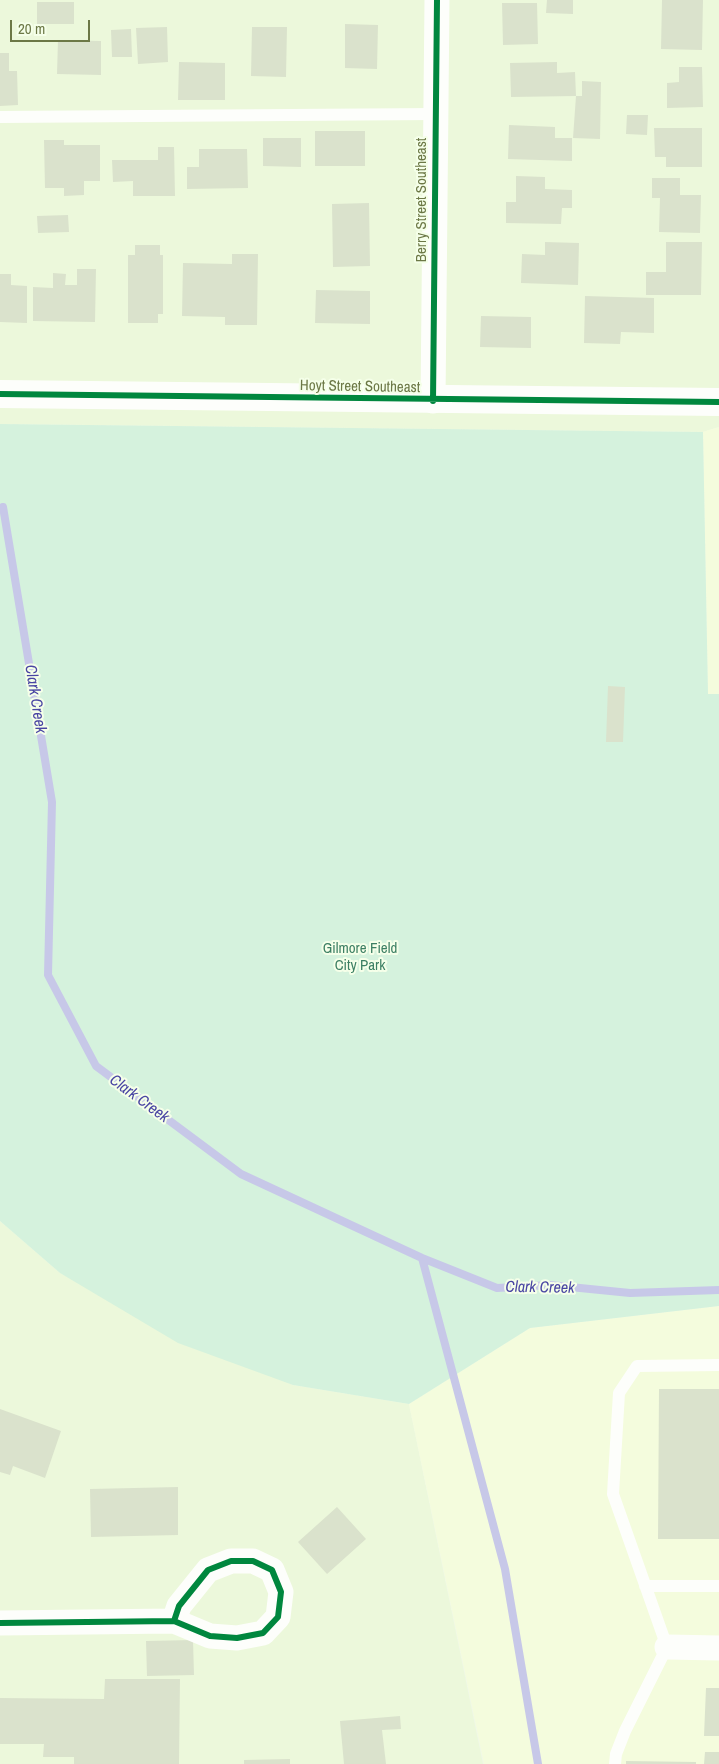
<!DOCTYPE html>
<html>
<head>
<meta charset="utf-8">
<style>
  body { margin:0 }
  #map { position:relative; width:719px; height:1764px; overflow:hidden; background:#f0f8e7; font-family:"Archivo Narrow",sans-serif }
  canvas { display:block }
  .scale { position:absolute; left:10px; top:20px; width:80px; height:22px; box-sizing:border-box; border:2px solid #6c7846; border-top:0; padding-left:6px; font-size:15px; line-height:18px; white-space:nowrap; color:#6c7846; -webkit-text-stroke:4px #f5ffe9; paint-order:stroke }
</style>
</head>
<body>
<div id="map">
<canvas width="719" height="1764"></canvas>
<div class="scale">20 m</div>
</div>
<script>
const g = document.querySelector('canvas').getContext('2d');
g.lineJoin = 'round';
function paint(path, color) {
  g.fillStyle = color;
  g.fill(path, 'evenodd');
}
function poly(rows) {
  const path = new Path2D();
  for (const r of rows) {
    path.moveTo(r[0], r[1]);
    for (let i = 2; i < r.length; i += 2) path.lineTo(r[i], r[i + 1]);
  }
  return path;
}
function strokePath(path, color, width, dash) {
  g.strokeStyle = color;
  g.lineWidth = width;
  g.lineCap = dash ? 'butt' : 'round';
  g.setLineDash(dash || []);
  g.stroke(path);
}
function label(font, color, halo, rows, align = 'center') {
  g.font = font + ' "Archivo Narrow",sans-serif';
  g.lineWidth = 4;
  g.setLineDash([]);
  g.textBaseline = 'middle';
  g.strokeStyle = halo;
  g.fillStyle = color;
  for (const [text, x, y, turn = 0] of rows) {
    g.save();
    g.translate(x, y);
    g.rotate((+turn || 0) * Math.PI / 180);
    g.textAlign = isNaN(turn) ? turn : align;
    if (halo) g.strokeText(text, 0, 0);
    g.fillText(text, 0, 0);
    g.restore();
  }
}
paint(poly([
  [0,0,719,0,719,427,703,432,0,424],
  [0,1221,60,1273,293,1385,409,1404,483,1764,0,1764]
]), '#ecf8db');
paint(poly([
  [719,427,719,694,708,694,703,432],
  [719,1306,719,1764,484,1764,409,1404,530,1328]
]), '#f4fcdd');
paint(poly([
  [0,424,703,432,708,694,719,694,719,1306,530,1328,409,1404,293,1385,178,1343,60,1273,0,1221]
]), '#d5f2dd');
strokePath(poly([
  [3,507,52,802,48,975,96,1066,241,1174,422,1258,497,1288,550,1285,630,1293,719,1290],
  [422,1258,505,1569,538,1764]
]), '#c7c8e8', 8);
paint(poly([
  [547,0,573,0,573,14,546,13],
  [662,0,703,0,702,50,661,49],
  [37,2,74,2,74,24,37,24],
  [502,3,537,3,538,44,503,45],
  [345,24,378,25,377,69,345,68],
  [167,27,168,62,138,64,136,28],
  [252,27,287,27,286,77,251,76],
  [131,29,132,57,112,57,111,30],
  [58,40,101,41,101,75,57,74],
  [0,53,9,53,9,71,17,71,18,105,0,106],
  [179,62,225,63,225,100,178,100],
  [557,62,557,73,575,72,576,96,511,97,510,63],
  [679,67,702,67,703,107,667,108,667,83,679,82],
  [582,81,601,82,600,139,573,138,576,96,582,96],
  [627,115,648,115,647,135,626,134],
  [509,125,555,127,555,138,572,138,572,161,508,159],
  [654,128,702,128,702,167,666,167,666,157,655,157],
  [315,131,365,131,365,166,315,166],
  [263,138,301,138,301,167,263,166],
  [44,140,64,140,64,145,100,145,100,181,84,181,84,195,64,196,64,188,45,188],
  [158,147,174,147,175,196,133,196,133,181,113,182,112,160,158,160],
  [199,149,247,149,248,188,187,189,187,167,199,167],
  [516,176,545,177,545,189,572,190,572,208,562,208,561,224,506,223,506,202,516,202],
  [652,178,680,178,680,195,701,195,700,233,659,232,660,198,652,198],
  [369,203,370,266,333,267,332,204],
  [68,215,69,232,38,233,37,216],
  [545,242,579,243,578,285,521,283,522,254,545,255],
  [666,242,702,242,701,295,646,295,646,272,666,272],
  [135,245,160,245,160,255,163,255,163,314,158,314,158,323,128,323,128,255,135,255],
  [232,254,258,254,257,325,225,325,225,317,182,316,183,263,232,264],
  [77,269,96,269,95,322,33,321,33,287,53,288,53,273,66,274,65,285,77,285],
  [0,274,11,274,11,285,27,286,27,323,0,322],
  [316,290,370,291,370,324,315,323],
  [585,296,654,298,654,333,621,332,620,344,584,343],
  [481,316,531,317,531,348,480,347],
  [608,686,625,687,623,742,606,742],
  [659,1389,719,1389,719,1539,658,1539],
  [0,1409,61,1431,45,1478,13,1466,10,1475,0,1472],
  [178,1487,178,1535,91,1537,90,1489],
  [337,1507,366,1539,327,1574,298,1542],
  [193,1640,194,1675,147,1676,146,1641],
  [105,1679,180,1679,179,1764,74,1764,74,1757,43,1757,44,1744,0,1744,0,1698,104,1699],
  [706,1688,719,1688,719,1736,704,1736],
  [400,1716,401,1729,382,1730,386,1764,344,1764,340,1721],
  [705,1752,719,1752,719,1764,704,1764],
  [290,1759,290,1764,244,1764,244,1760],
  [626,1761,696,1762,696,1764,626,1764]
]), '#dae2cc');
strokePath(poly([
  [0,117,436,114],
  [645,1586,719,1586],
  [615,1764,616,1754,625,1731,667,1647,613,1494,619,1393,637,1366,719,1365]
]), '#fdfefb', 12);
strokePath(poly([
  [433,401,437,0],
  [0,1623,174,1621,210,1636,237,1638,263,1633,278,1617,281,1592,272,1570,253,1561,231,1561,208,1570,179,1606,174,1621],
  [667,1647,719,1648]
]), '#fdfefb', 25);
strokePath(poly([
  [0,394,719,402]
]), '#fdfefb', 28);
strokePath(poly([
  [0,394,719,402],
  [433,401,437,0],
  [0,1623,174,1621,210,1636,237,1638,263,1633,278,1617,281,1592,272,1570,253,1561,231,1561,208,1570,179,1606,174,1621]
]), '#00873e', 6);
label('15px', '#6c7846', '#f5ffe9', [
  ["Berry Street Southeast",422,200,-90],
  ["Hoyt Street Southeast",360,387,1]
]);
label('15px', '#3c7f63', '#f5ffe9', [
  ["Gilmore Field",360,949],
  ["City Park",360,966]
]);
label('italic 16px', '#4945a3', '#f5ffe9', [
  ["Clark Creek",35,699,81],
  ["Clark Creek",139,1099,36],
  ["Clark Creek",540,1288,1]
]);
</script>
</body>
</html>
